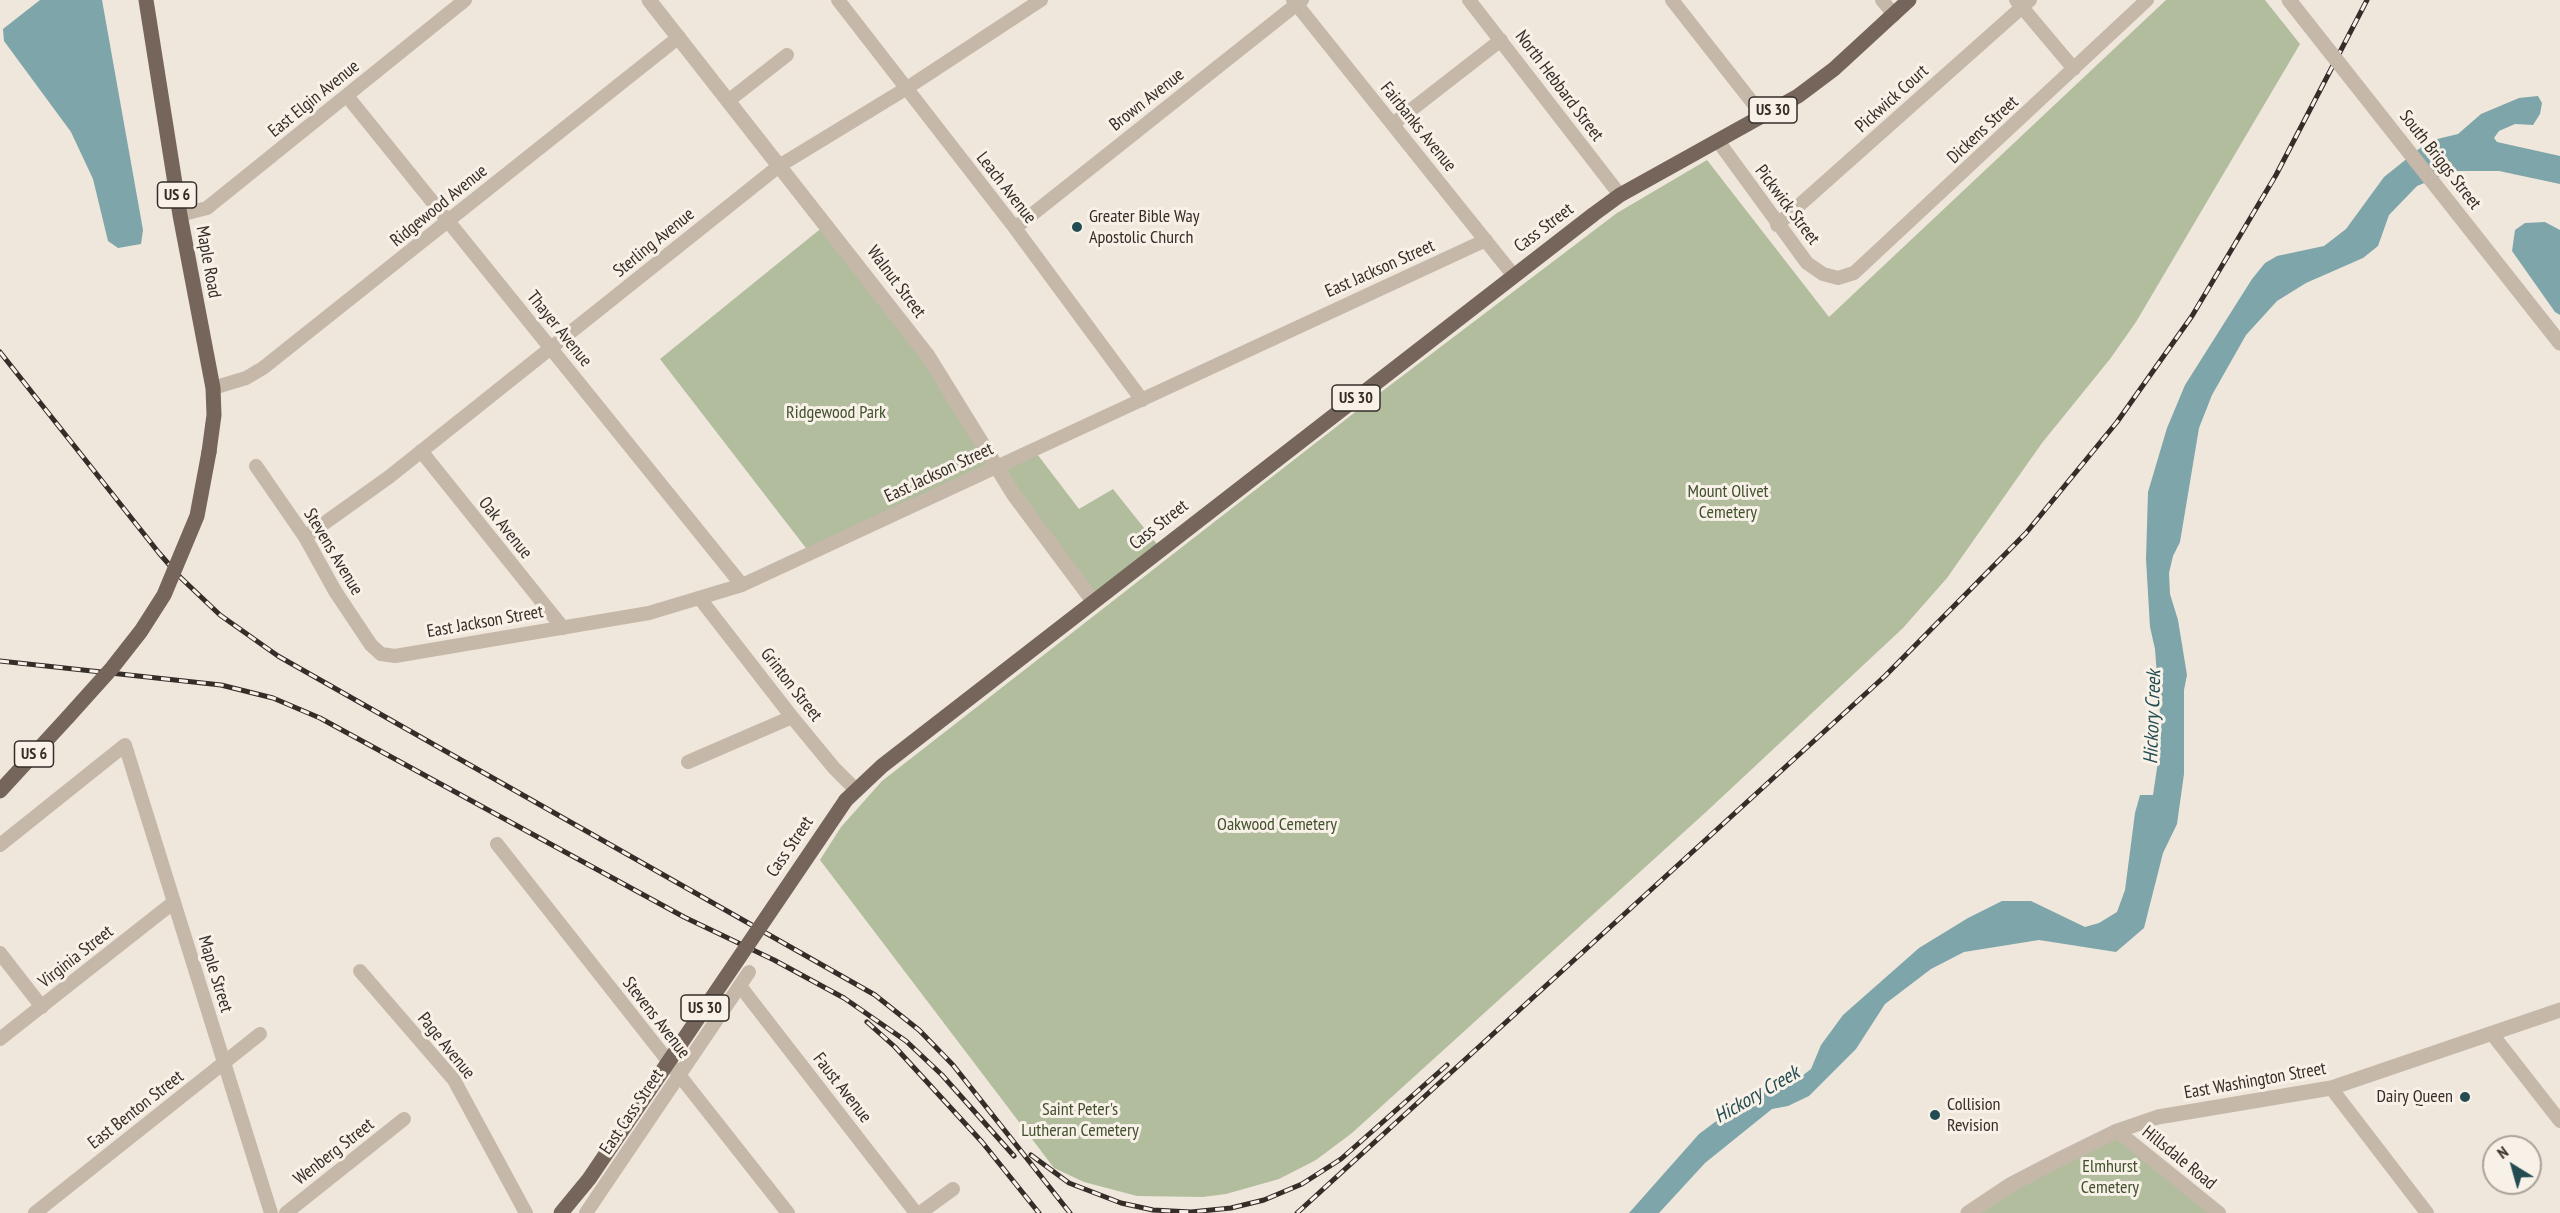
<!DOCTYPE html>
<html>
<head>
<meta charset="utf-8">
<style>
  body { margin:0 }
  #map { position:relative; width:2560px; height:1213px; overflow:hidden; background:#efe7dc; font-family:"PT Sans Narrow",sans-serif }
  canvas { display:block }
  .north { position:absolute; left:2482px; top:1135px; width:60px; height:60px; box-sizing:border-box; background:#f8f1e8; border:2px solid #aaa39b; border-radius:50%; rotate:323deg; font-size:16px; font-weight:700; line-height:24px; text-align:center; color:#342d28 }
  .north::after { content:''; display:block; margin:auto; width:21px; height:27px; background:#224c52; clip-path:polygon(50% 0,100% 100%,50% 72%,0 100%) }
</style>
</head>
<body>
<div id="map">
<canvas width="2560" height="1213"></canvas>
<div class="north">N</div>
</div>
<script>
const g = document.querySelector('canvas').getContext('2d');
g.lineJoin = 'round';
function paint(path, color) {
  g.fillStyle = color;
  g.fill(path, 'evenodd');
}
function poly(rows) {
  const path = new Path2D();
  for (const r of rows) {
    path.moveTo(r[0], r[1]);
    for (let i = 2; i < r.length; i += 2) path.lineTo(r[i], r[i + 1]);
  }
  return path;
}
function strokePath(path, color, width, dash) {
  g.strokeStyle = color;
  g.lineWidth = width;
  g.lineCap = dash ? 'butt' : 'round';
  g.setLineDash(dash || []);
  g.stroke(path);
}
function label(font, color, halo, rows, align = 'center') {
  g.font = font + ' "PT Sans Narrow",sans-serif';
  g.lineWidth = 6;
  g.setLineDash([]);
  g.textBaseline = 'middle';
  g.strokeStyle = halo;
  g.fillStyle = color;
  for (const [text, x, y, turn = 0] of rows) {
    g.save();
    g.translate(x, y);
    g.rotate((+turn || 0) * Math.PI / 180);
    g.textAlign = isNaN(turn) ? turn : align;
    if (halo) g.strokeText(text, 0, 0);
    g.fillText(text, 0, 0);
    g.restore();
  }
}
paint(poly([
  [2166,0,2265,0,2300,44,2136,322,2110,359,2042,443,1947,578,1903,628,1706,812,1352,1133,1316,1160,1279,1179,1226,1194,1203,1197,1137,1196,1084,1182,1054,1168,820,860,841,827,882,781,1372,399,1617,213,1707,160,1829,317],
  [824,226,927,355,996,466,809,552,660,359],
  [1034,450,1079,509,1113,489,1160,548,1093,599,998,466],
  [2115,1135,2214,1213,1975,1213,2012,1188]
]), '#b1bd9d');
paint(poly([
  [40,0,102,0,143,230,141,244,118,248,108,241,93,179,71,132,4,41,3,29],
  [2538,96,2542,103,2540,114,2533,125,2515,124,2499,131,2494,138,2497,142,2560,156,2560,184,2499,171,2454,171,2417,186,2389,215,2378,246,2363,258,2306,283,2277,301,2246,335,2212,395,2199,428,2180,542,2173,556,2169,573,2170,594,2178,620,2187,675,2184,690,2184,774,2177,824,2163,853,2144,928,2116,952,2039,940,1964,952,1931,969,1885,1004,1856,1049,1809,1096,1788,1106,1772,1109,1705,1163,1659,1213,1629,1213,1699,1134,1751,1095,1793,1083,1811,1069,1821,1045,1843,1015,1919,948,1968,918,2002,901,2031,901,2085,927,2099,923,2117,912,2125,890,2135,813,2140,795,2153,795,2160,748,2160,715,2155,649,2150,627,2146,559,2148,492,2167,428,2185,385,2252,279,2265,263,2277,256,2324,246,2346,229,2384,177,2429,141,2458,134,2481,114,2519,98],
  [2545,222,2560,230,2560,315,2555,312,2512,251,2515,230,2525,223]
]), '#7ea5aa');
strokePath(poly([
  [838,0,1015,228,1142,400],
  [1293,0,1514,276],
  [1469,0,1620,195],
  [1672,0,1763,116],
  [1882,0,1894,15],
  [2016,0,2074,69],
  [347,96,742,585],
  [728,101,787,55],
  [1393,124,1501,40],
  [1718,141,1807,263,1823,274,1838,278,1854,273,2147,0],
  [180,215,207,208,465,0],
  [1777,225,2030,0],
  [1015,228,1302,0],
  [213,388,246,378,263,368,679,37],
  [421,451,563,628],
  [256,466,305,537,335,591,371,645,381,654,395,656,649,613,742,585,1486,240],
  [305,537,389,477,779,166,907,88,1041,0],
  [701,600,792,717,834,768,856,790],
  [688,762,792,717],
  [497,844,788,1213],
  [0,845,125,745,271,1213],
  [0,953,42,1007],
  [360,971,454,1080,526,1213],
  [740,986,916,1213],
  [2492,1034,2560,1121],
  [0,1039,174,902],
  [2331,1088,2427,1213],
  [2117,1131,2219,1213],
  [35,1213,260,1034],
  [286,1213,404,1119],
  [586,1213,749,972],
  [920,1213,953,1189]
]), '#c6b8a9', 14);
strokePath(poly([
  [649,0,928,356,1014,495,1093,601],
  [1968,1213,2010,1185,2058,1160,2117,1131,2158,1117,2331,1088,2560,1010]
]), '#c6b8a9', 15);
strokePath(poly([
  [146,0,180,215,213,388,214,415,209,452],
  [0,791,68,717],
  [846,800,882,766,1594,214,1620,195,1798,96,1834,69,1909,0]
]), '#75655b', 15);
const rail = poly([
  [0,352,159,553,180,577,220,615,278,656,875,995,919,1030,953,1065,1070,1213],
  [0,661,221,685,273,698,320,718,684,917,774,960,844,998,906,1041,942,1075,1014,1156],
  [867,1022,895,1047,982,1142,1039,1213],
  [1031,1155,1069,1183,1121,1203,1153,1210,1191,1212,1231,1208,1264,1200,1302,1184,1341,1159,1447,1065],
  [1297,1213,1885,676,2026,533,2117,422,2192,316,2276,175,2367,0]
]);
strokePath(rail, '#342d28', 5);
strokePath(rail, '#f8f1e8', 3, [9]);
strokePath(poly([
  [2289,0,2560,343]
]), '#c6b8a9', 15);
strokePath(poly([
  [68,717,112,668,141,631,164,595,197,516,209,452],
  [561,1213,589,1179,846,800]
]), '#75655b', 15);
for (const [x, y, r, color] of [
  [1077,227,6,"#224c52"],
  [2465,1097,6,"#224c52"],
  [1935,1115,6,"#224c52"]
]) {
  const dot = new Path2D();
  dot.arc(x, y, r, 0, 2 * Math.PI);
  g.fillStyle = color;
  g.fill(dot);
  strokePath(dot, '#f8f1e8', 2);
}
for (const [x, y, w] of [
  [1773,110,48],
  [177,195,39],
  [1356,398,48],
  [34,754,39],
  [705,1008,48]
]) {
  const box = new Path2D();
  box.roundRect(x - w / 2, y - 13, w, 26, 4.5);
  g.fillStyle = '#f8f1e8';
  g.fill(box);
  strokePath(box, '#342d28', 1.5);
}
label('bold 16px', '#342d28', null, [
  ["US 30",1773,110],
  ["US 6",177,195],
  ["US 30",1356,398],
  ["US 6",34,754],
  ["US 30",705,1008]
]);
label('18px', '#342d28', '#f8f1e8', [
  ["North Hebbard Street",1559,86,53],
  ["East Elgin Avenue",314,99,-39],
  ["Pickwick Court",1892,99,-42],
  ["Brown Avenue",1147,100,-38],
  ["Fairbanks Avenue",1418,127,51],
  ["Dickens Street",1983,130,-43],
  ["South Briggs Street",2440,160,52],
  ["Leach Avenue",1006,188,52],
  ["Pickwick Street",1787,205,53],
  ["Ridgewood Avenue",439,206,-39],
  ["Cass Street",1544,228,-37],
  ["Sterling Avenue",654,243,-39],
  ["Maple Road",208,262,80],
  ["East Jackson Street",1380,269,-24],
  ["Walnut Street",896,282,53],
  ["Thayer Avenue",559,329,51],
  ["East Jackson Street",939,473,-25],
  ["Cass Street",1159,525,-38],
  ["Oak Avenue",505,528,51],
  ["Stevens Avenue",333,552,59],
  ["East Jackson Street",485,622,-10],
  ["Grinton Street",791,685,52],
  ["Cass Street",790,847,-56],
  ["Virginia Street",76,957,-38],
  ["Maple Street",215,974,73],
  ["Stevens Avenue",656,1018,52],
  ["Page Avenue",446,1046,51],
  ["East Washington Street",2255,1081,-10],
  ["Faust Avenue",842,1088,52],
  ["East Benton Street",136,1110,-38],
  ["East Cass Street",632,1112,-56],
  ["Wenberg Street",334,1152,-38],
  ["Hillsdale Road",2179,1158,39]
]);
label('18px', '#342d28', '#f8f1e8', [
  ["Greater Bible Way",1089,217],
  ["Apostolic Church",1089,238],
  ["Dairy Queen",2453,1097,"right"],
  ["Collision",1947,1105],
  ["Revision",1947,1126]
], 'left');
label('18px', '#42502e', '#f8f1e8', [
  ["Ridgewood Park",836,413],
  ["Mount Olivet",1728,492],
  ["Cemetery",1728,513],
  ["Oakwood Cemetery",1277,825],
  ["Saint Peter's",1080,1110],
  ["Lutheran Cemetery",1080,1131],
  ["Elmhurst",2110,1167],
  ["Cemetery",2110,1188]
]);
label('italic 20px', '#224c52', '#f8f1e8', [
  ["Hickory Creek",2153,717,-88],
  ["Hickory Creek",1757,1095,-30]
]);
</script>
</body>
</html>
